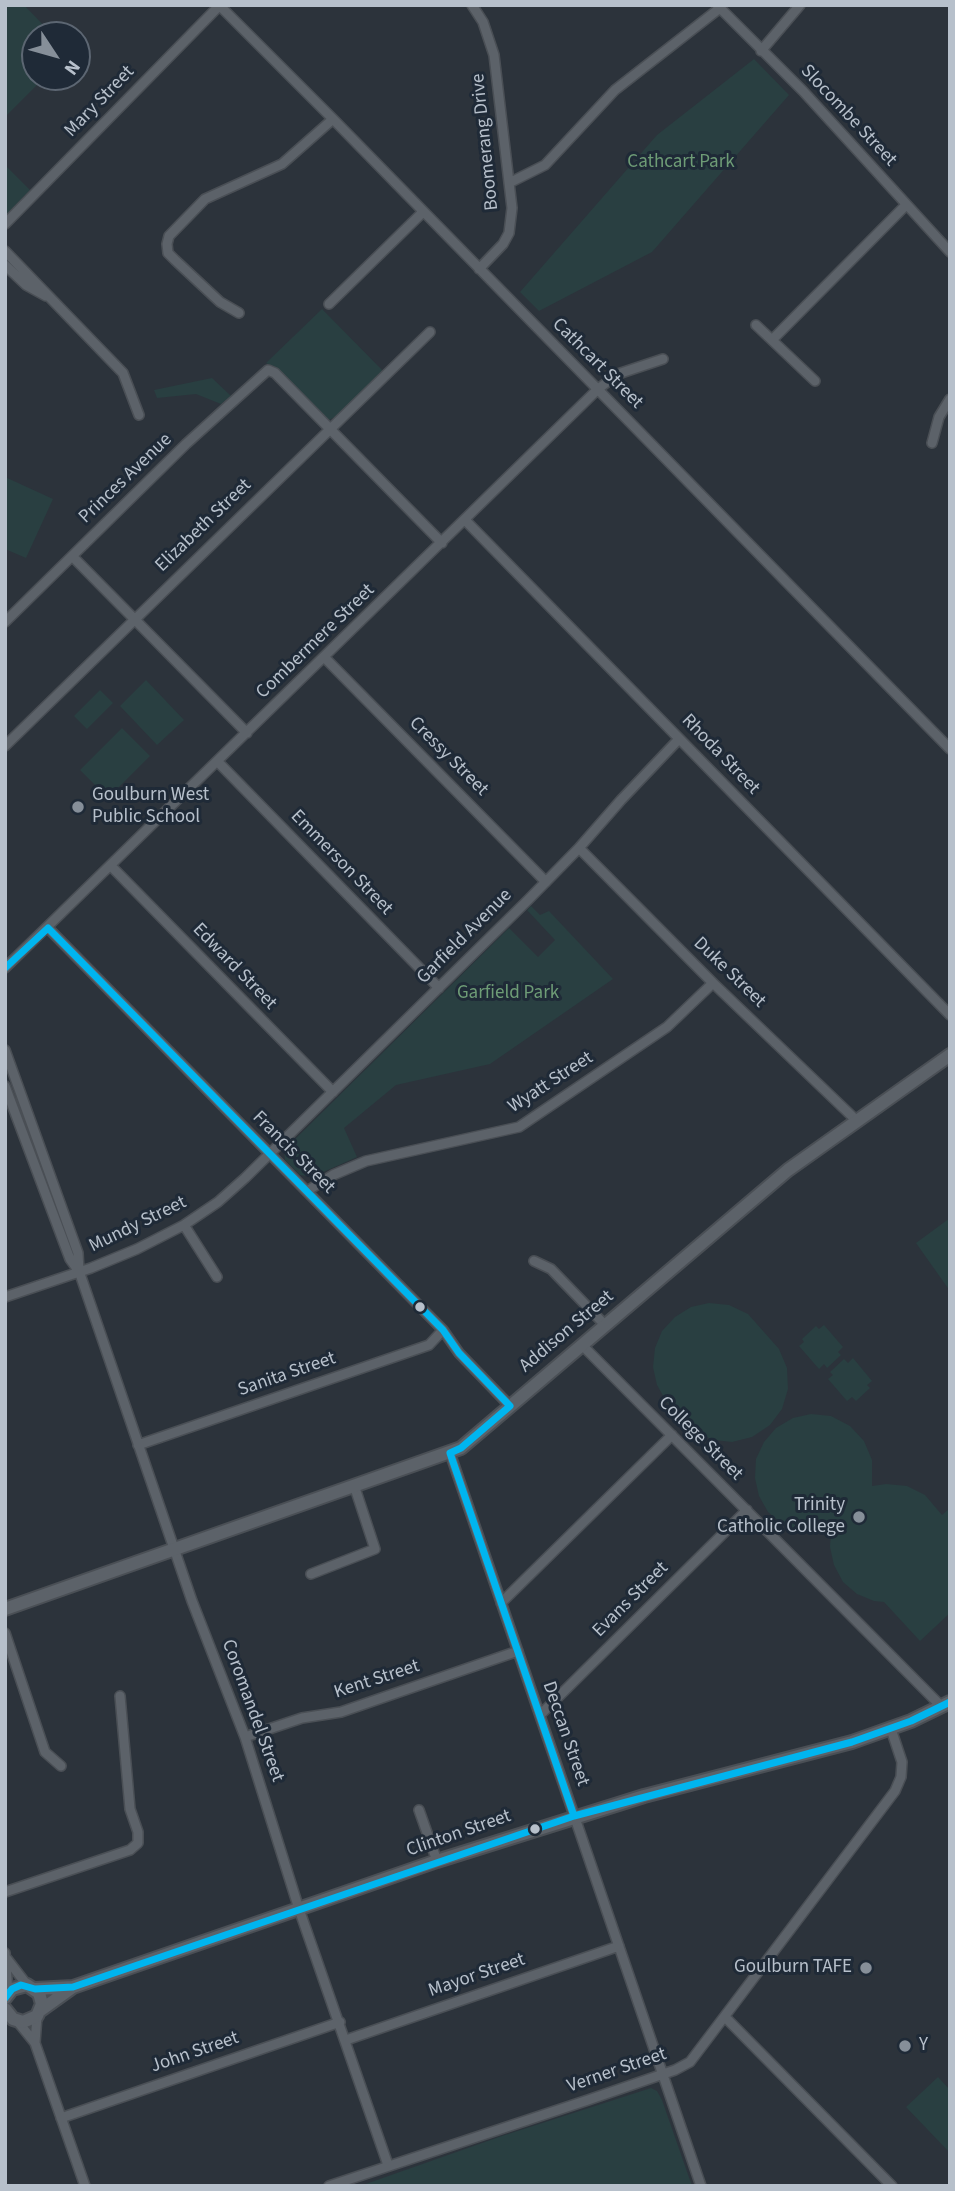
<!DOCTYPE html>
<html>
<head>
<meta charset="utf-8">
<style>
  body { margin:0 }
  #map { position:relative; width:955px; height:2191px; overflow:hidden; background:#2c333b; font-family:"Source Sans 3",sans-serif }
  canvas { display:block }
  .frame { position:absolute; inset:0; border:7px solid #b7c0cb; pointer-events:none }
  .north { position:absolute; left:21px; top:21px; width:70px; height:70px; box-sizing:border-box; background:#1f2a37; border:2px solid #5c6672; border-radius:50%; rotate:126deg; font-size:19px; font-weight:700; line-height:28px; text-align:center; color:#b7c0cb }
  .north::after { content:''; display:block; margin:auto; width:24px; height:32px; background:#868f99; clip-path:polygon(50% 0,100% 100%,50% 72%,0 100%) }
</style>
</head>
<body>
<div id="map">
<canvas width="955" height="2191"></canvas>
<div class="frame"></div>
<div class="north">N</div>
</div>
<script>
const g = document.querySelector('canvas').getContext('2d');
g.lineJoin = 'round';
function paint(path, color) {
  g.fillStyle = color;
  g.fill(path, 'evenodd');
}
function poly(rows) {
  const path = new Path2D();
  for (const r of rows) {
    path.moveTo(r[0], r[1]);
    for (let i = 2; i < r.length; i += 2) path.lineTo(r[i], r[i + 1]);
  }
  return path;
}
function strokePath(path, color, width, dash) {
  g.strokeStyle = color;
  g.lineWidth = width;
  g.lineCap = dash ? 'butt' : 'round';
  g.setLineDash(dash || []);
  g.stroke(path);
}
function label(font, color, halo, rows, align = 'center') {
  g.font = font + ' "Source Sans 3",sans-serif';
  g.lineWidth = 6;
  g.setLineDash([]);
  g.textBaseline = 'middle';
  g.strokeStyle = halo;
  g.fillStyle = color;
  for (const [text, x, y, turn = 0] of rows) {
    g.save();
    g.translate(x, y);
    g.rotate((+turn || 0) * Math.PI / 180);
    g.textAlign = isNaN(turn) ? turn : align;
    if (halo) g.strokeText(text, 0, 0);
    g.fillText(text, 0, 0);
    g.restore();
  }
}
paint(poly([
  [5,5,24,5,53,35,35,35,35,77,45,77,5,117],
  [754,59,789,95,652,252,539,311,520,292,657,135],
  [5,165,30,190,5,216],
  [322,309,383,371,337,416,329,420,324,418,275,367,266,363],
  [212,378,231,396,221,404,196,394,157,398,154,390],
  [5,477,53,499,26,558,5,549],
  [146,680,184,720,157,745,120,706],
  [100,690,113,703,87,729,74,716],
  [122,728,150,756,108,798,80,770],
  [531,906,540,915,549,911,613,979,490,1064,396,1085,344,1128,357,1157,312,1177,300,1175,285,1160,284,1150,509,928,538,957,555,940,527,910],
  [950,1218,950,1291,916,1243],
  [709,1303,729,1305,748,1314,779,1349,787,1368,788,1389,782,1409,770,1425,752,1437,732,1442,714,1440,696,1433,666,1401,657,1385,653,1367,655,1348,662,1331,675,1317,691,1307],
  [824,1325,843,1347,838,1352,841,1355,827,1368,824,1364,819,1369,799,1346,804,1342,802,1339,816,1326,819,1329],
  [853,1358,872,1381,867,1385,870,1388,856,1401,852,1397,847,1401,828,1379,833,1375,830,1372,844,1359,848,1363],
  [811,1414,831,1416,850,1426,864,1441,872,1460,872,1486,886,1484,907,1486,925,1495,942,1515,950,1508,950,1613,920,1641,884,1602,874,1601,857,1594,843,1582,834,1565,830,1547,831,1531,818,1534,799,1532,782,1524,768,1512,759,1496,755,1478,756,1459,764,1442,776,1428,793,1418],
  [938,2077,950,2090,950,2153,906,2107],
  [651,2088,657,2091,662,2100,692,2186,360,2186,502,2136]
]), '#293f41');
const minor = poly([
  [219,5,333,119,950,749],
  [472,5,483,22,494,55,512,208,509,233,503,244,479,269],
  [717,5,803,91,950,252],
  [761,51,800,5],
  [509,183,545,165,615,90,720,8],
  [5,224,220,5],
  [5,251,123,373,139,415],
  [5,265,26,285,46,296],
  [329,304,423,212],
  [239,313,220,302,175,260,168,253,167,244,169,236,205,199,282,164,333,119],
  [756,325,815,381],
  [772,340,906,205],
  [932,443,939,417,950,399],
  [465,520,950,1015],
  [72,556,247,733],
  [5,622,186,444,268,370,275,373,442,543],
  [325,658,546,882],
  [5,746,430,332],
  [218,762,439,988],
  [579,848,713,983,857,1121],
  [111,866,333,1092],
  [48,928,443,1330,459,1353,510,1406],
  [5,968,598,389,618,374,663,359],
  [5,1050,78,1253,79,1271,192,1601,245,1737,299,1909,388,2165],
  [5,1086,70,1259,78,1270],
  [307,1191,333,1175,366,1161,519,1127,667,1027,713,983],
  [184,1225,217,1277],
  [534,1261,551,1269,605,1325],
  [5,1297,91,1268,137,1249,184,1225,218,1202,245,1178,527,901,579,848,621,800,679,739],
  [582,1345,942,1707],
  [138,1445,429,1345,443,1330],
  [450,1453,701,2186],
  [311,1574,375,1549,354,1485],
  [501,1603,672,1435],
  [5,1633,45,1752,61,1766],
  [540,1715,747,1510],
  [245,1737,302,1718,341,1712,518,1651],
  [419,1810,437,1861],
  [5,1892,130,1850,138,1843,138,1832,130,1809,120,1696],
  [5,1953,8,1992],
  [7,1959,27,1985],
  [725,2017,892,2186],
  [18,2022,35,2043,85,2186],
  [346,2040,619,1946],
  [35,2043,37,2016],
  [61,2118,340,2022],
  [329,2186,588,2100,675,2070,690,2062,895,1791,901,1777,902,1762,891,1729]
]);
const tertiary = poly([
  [5,1609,461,1448,788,1170,950,1055],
  [35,1989,73,1987],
  [5,1998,12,1989,27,1985,39,1993,42,2004,37,2016,23,2022,13,2019,5,2009],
  [41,2010,73,1987,437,1861,644,1796,852,1742,911,1721,950,1702]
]);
strokePath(minor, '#4a4f55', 12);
strokePath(tertiary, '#4a4f55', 16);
strokePath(minor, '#5c6269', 9);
strokePath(tertiary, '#5c6269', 12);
strokePath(poly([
  [5,968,48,928,443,1330,459,1353,510,1406,461,1448,450,1453,574,1816],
  [5,1998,12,1989,21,1985,35,1989,73,1987,574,1816,852,1742,911,1721,950,1702]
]), '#00b5ef', 7);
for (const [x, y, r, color] of [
  [78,807,7,"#868f99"],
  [420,1307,6,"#b7c0cb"],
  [859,1517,7,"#868f99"],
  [535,1829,6,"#b7c0cb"],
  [866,1968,7,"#868f99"],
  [905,2046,7,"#868f99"]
]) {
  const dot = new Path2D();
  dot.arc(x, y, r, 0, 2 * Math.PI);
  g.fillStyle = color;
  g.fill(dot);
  strokePath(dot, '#1f2a37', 2.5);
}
label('19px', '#b7c0cb', '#1f2a37', [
  ["Mary Street",100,102,-46],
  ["Slocombe Street",848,116,47],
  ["Boomerang Drive",486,142,-96],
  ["Cathcart Street",597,364,45],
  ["Princes Avenue",126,479,-44],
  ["Elizabeth Street",204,526,-44],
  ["Combermere Street",316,642,-44],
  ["Rhoda Street",720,755,46],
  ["Cressy Street",448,757,45],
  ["Emmerson Street",341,863,46],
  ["Garfield Avenue",465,937,-45],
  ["Edward Street",234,967,46],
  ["Duke Street",729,973,44],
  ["Wyatt Street",551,1083,-33],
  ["Francis Street",293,1153,45],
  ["Mundy Street",138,1225,-26],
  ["Addison Street",567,1332,-40],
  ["Sanita Street",287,1375,-19],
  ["College Street",700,1439,45],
  ["Evans Street",631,1600,-45],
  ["Kent Street",377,1680,-18],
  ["Coromandel Street",252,1711,70],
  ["Deccan Street",565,1734,71],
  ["Clinton Street",459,1834,-19],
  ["Mayor Street",477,1976,-19],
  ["John Street",195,2053,-19],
  ["Verner Street",617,2071,-19]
]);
label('19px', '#6e9c76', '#1f2a37', [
  ["Cathcart Park",681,163],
  ["Garfield Park",508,994]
]);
label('19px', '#b7c0cb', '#1f2a37', [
  ["Goulburn West",92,796],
  ["Public School",92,818],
  ["Trinity",845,1506,"right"],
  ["Catholic College",845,1528,"right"],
  ["Goulburn TAFE",852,1968,"right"],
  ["Y",919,2046]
], 'left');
</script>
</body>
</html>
